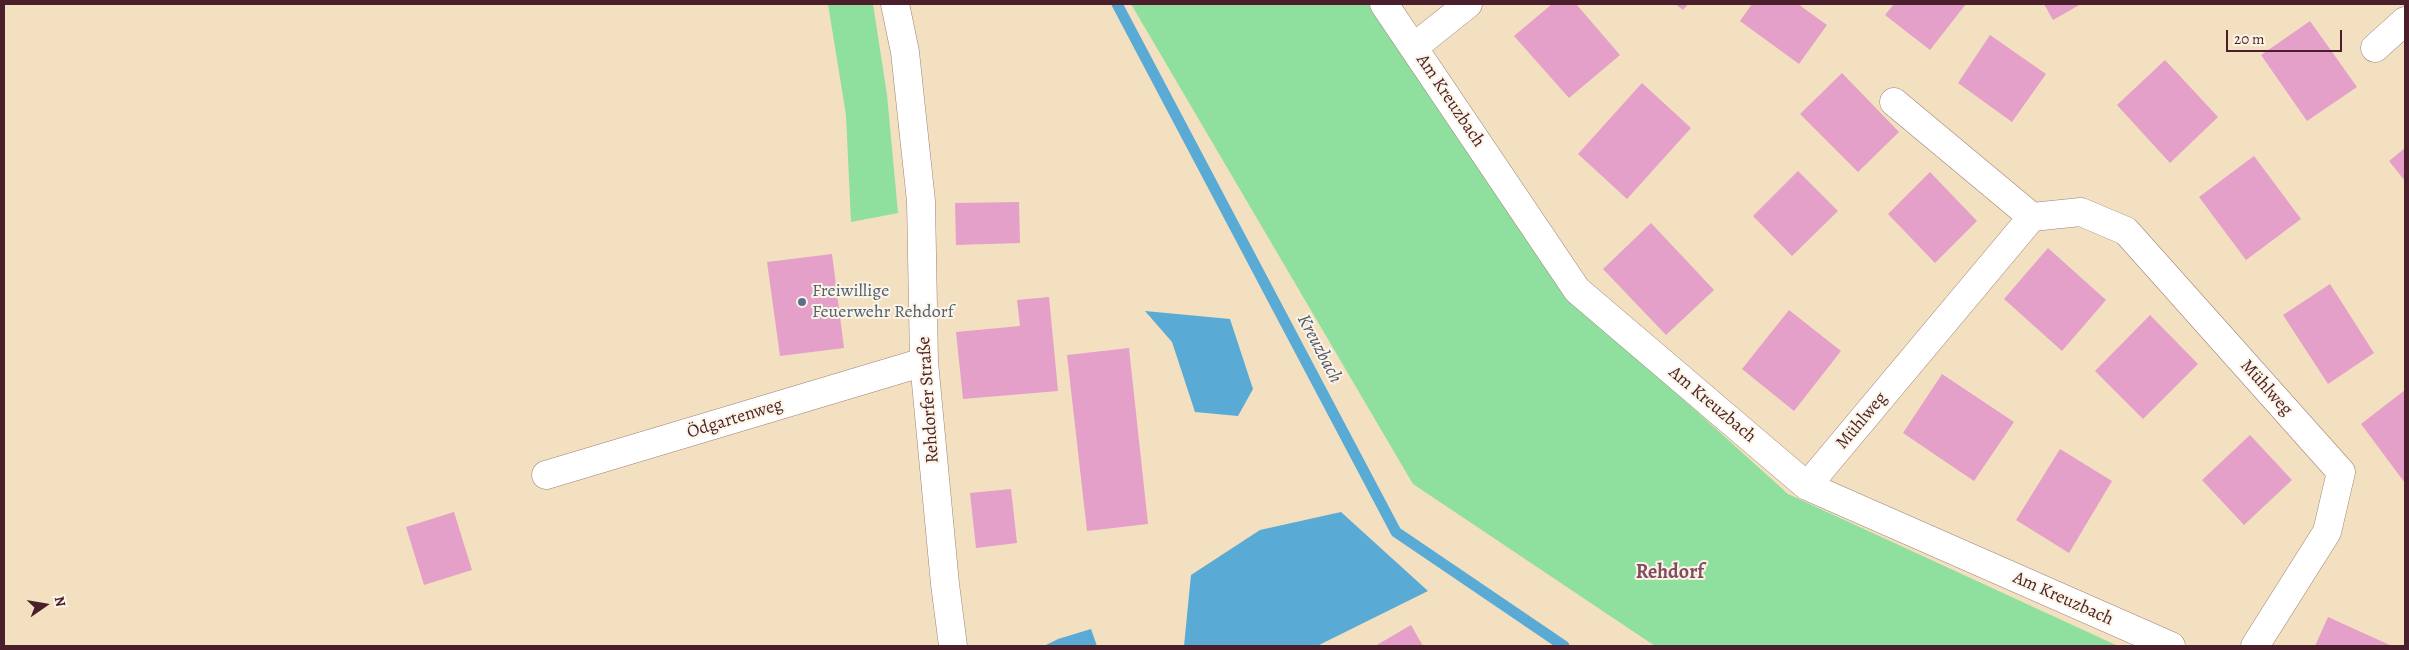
<!DOCTYPE html>
<html>
<head>
<meta charset="utf-8">
<style>
  body { margin:0 }
  #map { position:relative; width:2409px; height:650px; overflow:hidden; background:#f2e0c1; font-family:Alegreya,serif }
  canvas { display:block }
  .frame { position:absolute; inset:0; border:5px solid #4a1f2b; pointer-events:none }
  .north { position:absolute; left:20px; top:580px; width:50px; height:50px; -webkit-text-stroke:4px #fcf5e5; paint-order:stroke; rotate:77deg; font-size:14px; font-weight:700; line-height:20px; text-align:center; color:#4a1f2b }
  .north::after { content:''; display:block; margin:auto; width:18px; height:22px; background:#4a1f2b; clip-path:polygon(50% 0,100% 100%,50% 72%,0 100%) }
  .scale { position:absolute; left:2226px; top:30px; width:116px; height:22px; box-sizing:border-box; border:2px solid #4a1f2b; border-top:0; padding-left:6px; font-size:15px; line-height:18px; white-space:nowrap; color:#4a1f2b; -webkit-text-stroke:4px #fcf5e5; paint-order:stroke }
</style>
</head>
<body>
<div id="map">
<canvas width="2409" height="650"></canvas>
<div class="frame"></div>
<div class="north">N</div>
<div class="scale">20 m</div>
</div>
<script>
const g = document.querySelector('canvas').getContext('2d');
g.lineJoin = 'round';
function paint(path, color) {
  g.fillStyle = color;
  g.fill(path, 'evenodd');
}
function poly(rows) {
  const path = new Path2D();
  for (const r of rows) {
    path.moveTo(r[0], r[1]);
    for (let i = 2; i < r.length; i += 2) path.lineTo(r[i], r[i + 1]);
  }
  return path;
}
function strokePath(path, color, width, dash) {
  g.strokeStyle = color;
  g.lineWidth = width;
  g.lineCap = dash ? 'butt' : 'round';
  g.setLineDash(dash || []);
  g.stroke(path);
}
function label(font, color, halo, rows, align = 'center') {
  g.font = font + ' Alegreya,serif';
  g.lineWidth = 4;
  g.setLineDash([]);
  g.textBaseline = 'middle';
  g.strokeStyle = halo;
  g.fillStyle = color;
  for (const [text, x, y, turn = 0] of rows) {
    g.save();
    g.translate(x, y);
    g.rotate((+turn || 0) * Math.PI / 180);
    g.textAlign = isNaN(turn) ? turn : align;
    if (halo) g.strokeText(text, 0, 0);
    g.fillText(text, 0, 0);
    g.restore();
  }
}
paint(poly([
  [828,4,873,4,887,95,898,213,851,222,846,115],
  [1131,4,1371,4,1578,304,1788,494,2118,646,1655,646,1413,484]
]), '#8fdf9e');
paint(poly([
  [1145,311,1230,319,1253,389,1238,416,1195,412,1172,342],
  [1341,512,1428,591,1317,646,1184,646,1191,575,1260,530],
  [1091,629,1097,646,1044,646,1058,639]
]), '#59aad4');
strokePath(poly([
  [1117,4,1396,532,1564,646]
]), '#59aad4', 11);
paint(poly([
  [1552,4,1576,4,1620,55,1569,98,1514,36],
  [1675,4,1688,4,1683,10],
  [1752,4,1798,4,1827,25,1799,64,1740,21],
  [1894,4,1966,4,1930,50,1885,15],
  [2044,4,2081,4,2053,20],
  [2310,21,2357,87,2307,121,2261,55],
  [1990,35,2046,74,2012,122,1958,83],
  [2165,60,2218,117,2170,163,2117,105],
  [1842,73,1899,132,1858,172,1800,114],
  [1642,83,1691,128,1627,199,1578,154],
  [2405,148,2405,181,2389,161],
  [2254,156,2301,219,2246,260,2199,197],
  [1798,171,1838,211,1792,256,1753,216],
  [1930,172,1977,221,1935,263,1888,214],
  [1019,202,1020,243,956,245,955,203],
  [1651,223,1714,290,1666,335,1603,269],
  [2048,248,2106,300,2062,351,2004,299],
  [832,254,844,348,780,356,767,262],
  [2330,284,2374,353,2328,384,2283,315],
  [1049,297,1058,391,963,399,956,332,1020,326,1017,300],
  [1789,310,1841,351,1794,411,1742,369],
  [2150,315,2198,364,2143,419,2095,371],
  [1129,348,1148,524,1087,531,1067,355],
  [1942,374,2014,422,1974,481,1903,433],
  [2405,390,2405,483,2361,424],
  [2250,435,2292,480,2244,525,2202,480],
  [2060,449,2112,481,2069,553,2016,520],
  [1011,489,1017,543,976,548,970,493],
  [454,512,472,570,424,585,406,527],
  [2328,617,2392,646,2315,646],
  [1411,625,1423,646,1375,646]
]), '#e4a0c8');
const minor = poly([
  [895,4,905,52,921,201,924,362,945,584,953,646],
  [1384,4,1577,290,1807,486,2171,646],
  [1414,47,1468,4],
  [2375,48,2405,21],
  [1894,102,2032,217],
  [546,475,924,362],
  [1807,486,2032,217,2081,212,2126,231,2341,472,2327,532,2255,646]
]);
strokePath(minor, '#9e8076', 29);
strokePath(minor, '#fff', 28);
for (const [x, y, r, color] of [
  [802,302,5,"#5c6f8a"]
]) {
  const dot = new Path2D();
  dot.arc(x, y, r, 0, 2 * Math.PI);
  g.fillStyle = color;
  g.fill(dot);
  strokePath(dot, '#fcf5e5', 2);
}
label('18px', '#4a1f2b', '#fcf5e5', [
  ["Am Kreuzbach",1450,101,56],
  ["Mühlweg",2266,388,48],
  ["Rehdorfer Straße",929,400,-94],
  ["Am Kreuzbach",1712,405,40],
  ["Ödgartenweg",735,419,-17],
  ["Mühlweg",1862,421,-50],
  ["Am Kreuzbach",2063,599,24]
]);
label('18px', '#4e5e75', '#fcf5e5', [
  ["Freiwillige",812,292],
  ["Feuerwehr Rehdorf",812,313]
], 'left');
label('italic 19px', '#50576f', '#fcf5e5', [
  ["Kreuzbach",1319,349,62]
]);
label('bold 20px', '#804c62', '#fcf5e5', [
  ["Rehdorf",1670,573]
]);
</script>
</body>
</html>
